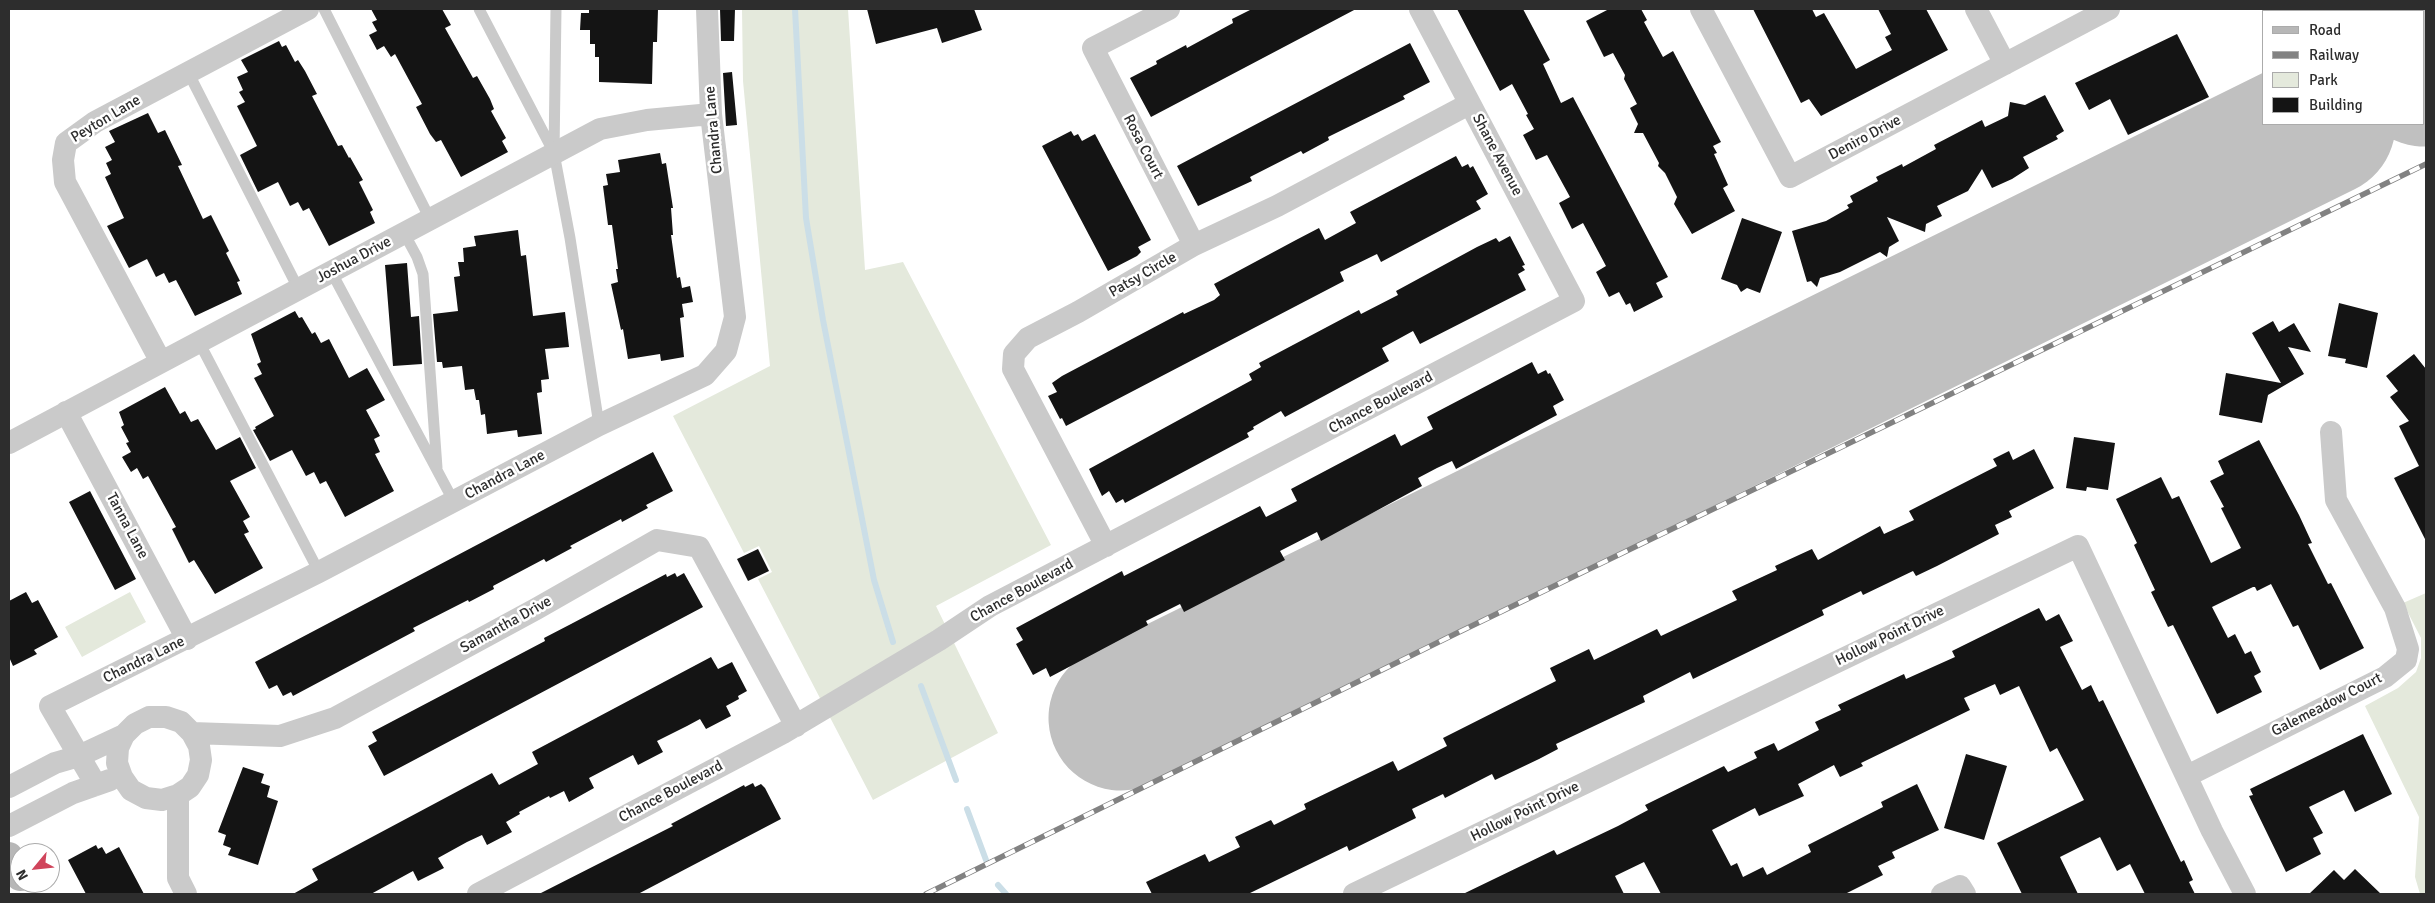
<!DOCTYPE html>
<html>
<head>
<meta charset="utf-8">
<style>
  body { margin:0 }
  #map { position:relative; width:2435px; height:903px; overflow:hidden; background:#fff; font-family:Signika,sans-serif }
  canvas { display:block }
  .frame { position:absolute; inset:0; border:10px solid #2d2d2d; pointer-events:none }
  .legend { position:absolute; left:2262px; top:10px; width:162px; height:115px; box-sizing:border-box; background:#fff; border:1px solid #ababab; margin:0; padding:6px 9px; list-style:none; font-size:15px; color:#2d2d2d }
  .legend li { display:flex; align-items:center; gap:10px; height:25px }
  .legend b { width:25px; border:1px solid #ababab }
  .north { position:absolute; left:10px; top:843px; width:50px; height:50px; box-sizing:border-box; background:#fff; border:1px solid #ababab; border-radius:50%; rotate:242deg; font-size:14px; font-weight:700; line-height:20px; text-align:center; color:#2d2d2d }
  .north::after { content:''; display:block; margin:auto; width:18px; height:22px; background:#d0445b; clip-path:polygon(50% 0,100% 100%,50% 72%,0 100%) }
</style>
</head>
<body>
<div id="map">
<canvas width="2435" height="903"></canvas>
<div class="frame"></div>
<ul class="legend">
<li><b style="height:6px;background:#b7b7b7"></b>Road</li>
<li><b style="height:6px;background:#828282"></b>Railway</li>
<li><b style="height:14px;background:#e4e9dc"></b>Park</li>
<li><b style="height:14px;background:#141414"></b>Building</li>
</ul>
<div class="north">N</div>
</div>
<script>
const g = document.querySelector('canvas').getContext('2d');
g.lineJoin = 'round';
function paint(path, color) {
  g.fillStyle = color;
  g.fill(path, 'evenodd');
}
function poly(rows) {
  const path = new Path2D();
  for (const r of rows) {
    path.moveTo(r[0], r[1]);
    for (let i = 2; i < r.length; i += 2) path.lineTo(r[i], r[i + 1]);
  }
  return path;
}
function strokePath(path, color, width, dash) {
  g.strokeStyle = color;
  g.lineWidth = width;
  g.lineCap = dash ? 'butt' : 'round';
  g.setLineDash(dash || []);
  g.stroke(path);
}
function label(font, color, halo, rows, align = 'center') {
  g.font = font + ' Signika,sans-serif';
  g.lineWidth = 5;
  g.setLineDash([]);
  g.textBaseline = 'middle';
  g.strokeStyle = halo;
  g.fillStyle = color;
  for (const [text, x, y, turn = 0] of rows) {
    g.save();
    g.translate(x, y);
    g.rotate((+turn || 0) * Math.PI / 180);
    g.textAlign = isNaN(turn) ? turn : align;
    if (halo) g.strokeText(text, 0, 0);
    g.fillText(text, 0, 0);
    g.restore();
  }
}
paint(poly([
  [742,9,848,9,865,270,903,262,1051,545,936,606,998,733,873,800,758,579,772,572,759,546,744,553,673,416,770,366,743,81],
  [130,592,146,622,82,657,65,627],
  [2426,593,2426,894,2420,894,2415,877,2419,817,2365,706,2398,688,2416,672,2421,658,2421,638,2403,603]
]), '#e4e9dc');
strokePath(poly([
  [795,9,806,218,823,320,874,580,893,642],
  [921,686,956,780],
  [967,809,986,860],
  [998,885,1006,894]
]), '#cbdee7', 6);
strokePath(poly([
  [2369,11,2372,9],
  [2296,137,2297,124]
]), '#c0c0c0', 58);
strokePath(poly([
  [2424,74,2426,73],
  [1121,718,2323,124]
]), '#c0c0c0', 145);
paint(poly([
  [371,9,442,9,451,25,445,28,473,78,477,76,490,99,494,109,491,111,506,138,502,141,508,152,461,177,441,140,436,142,430,134,416,107,422,104,395,54,391,57,384,46,377,50,369,35,377,31,372,22,377,20],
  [589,9,658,9,657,42,653,42,652,84,599,82,599,57,595,57,595,44,590,44,590,30,580,30,581,13,589,13],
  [720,9,735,9,734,41,721,41],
  [867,9,974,9,982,30,942,43,937,28,876,44],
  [1252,9,1356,9,1151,117,1130,78,1157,64,1156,61,1186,45,1187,48,1233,23,1232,19],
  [1457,9,1523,9,1550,60,1543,64,1561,103,1573,97,1668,277,1656,283,1663,297,1634,312,1630,303,1626,305,1619,292,1609,297,1596,272,1606,266,1583,223,1572,229,1559,203,1570,197,1547,155,1536,160,1523,135,1534,129,1526,115,1528,114,1512,84,1500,91],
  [1609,9,1641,9,1647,20,1644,22,1663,57,1673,51,1721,142,1713,146,1717,153,1714,154,1728,185,1723,188,1735,211,1692,234,1674,204,1677,197,1665,173,1658,166,1659,163,1643,133,1634,133,1638,124,1630,108,1637,104,1624,79,1625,75,1613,53,1604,57,1586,21],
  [1753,9,1812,9,1816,17,1824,13,1856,69,1892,50,1885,37,1891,34,1878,9,1926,9,1948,50,1821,116,1809,99,1801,103],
  [2177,34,2209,97,2128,135,2110,99,2089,110,2075,83],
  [279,41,282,47,286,45,295,62,298,60,305,71,317,94,312,96,338,146,342,145,349,158,350,157,363,180,359,182,373,210,370,212,375,223,329,246,309,208,303,211,298,202,290,206,278,182,258,192,240,155,257,146,237,106,245,102,239,92,243,90,237,77,248,72,241,60],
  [1410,43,1430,82,1403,96,1405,99,1328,137,1329,140,1303,154,1301,151,1250,177,1252,181,1198,206,1177,166],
  [732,72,737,125,726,126,723,73],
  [2045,95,2064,131,2056,136,2058,139,2023,157,2029,168,2012,179,1992,188,1982,169,1968,191,1937,206,1942,216,1926,224,1925,232,1887,217,1899,241,1889,247,1887,257,1880,252,1840,272,1820,278,1817,287,1811,281,1807,282,1792,231,1826,221,1849,208,1847,205,1853,202,1850,196,1878,181,1876,177,1902,164,1903,167,1936,149,1934,145,1982,120,1985,127,2008,116,2010,102,2025,105],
  [148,113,158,133,165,130,182,165,178,166,203,219,211,215,229,251,226,253,240,281,237,282,242,294,195,316,176,280,169,283,164,273,156,277,147,259,129,268,107,226,124,218,105,177,111,174,106,163,112,160,105,147,115,142,109,131],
  [1071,131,1074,136,1078,134,1082,141,1095,134,1151,240,1138,247,1141,252,1137,256,1108,271,1042,146],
  [660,153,662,164,666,163,673,208,671,208,673,235,671,235,677,278,680,277,682,288,690,286,693,302,682,304,684,317,680,318,684,357,661,361,660,354,628,359,623,329,621,330,611,284,618,282,616,269,618,269,612,225,608,225,603,186,608,185,606,174,620,172,618,160],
  [1456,156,1462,167,1468,164,1470,168,1473,166,1488,194,1476,201,1481,209,1381,262,1377,254,1340,272,1344,281,1066,426,1062,418,1060,419,1048,396,1057,392,1052,383,1062,376,1183,312,1184,314,1214,300,1220,295,1214,284,1296,240,1319,228,1325,240,1356,223,1350,212],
  [1742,218,1782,232,1760,293,1747,288,1741,292,1737,285,1721,279],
  [518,230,521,256,526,255,533,316,565,312,569,347,545,349,549,379,541,380,542,392,537,393,542,434,518,437,517,430,487,434,485,414,481,415,479,400,476,400,474,389,465,390,462,366,443,368,442,362,437,362,433,314,458,311,454,277,460,276,458,262,464,262,463,248,476,246,474,236],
  [1510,236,1525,265,1522,266,1525,270,1518,274,1526,290,1420,344,1413,331,1382,348,1389,361,1285,417,1281,411,1253,427,1254,429,1247,433,1249,437,1125,503,1123,499,1116,503,1109,491,1102,496,1089,469,1252,380,1249,374,1261,367,1259,363,1359,310,1361,314,1398,295,1396,291,1477,247,1496,238,1499,242],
  [407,263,411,317,419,316,422,364,393,366,385,265],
  [2339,303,2378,313,2367,368,2345,363,2346,359,2328,356],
  [295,311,299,318,302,317,312,334,315,332,321,343,329,339,349,378,367,368,385,400,366,410,380,436,374,439,380,452,375,454,394,491,345,517,326,481,320,484,314,472,306,476,292,450,270,461,253,430,256,429,255,427,274,416,254,378,262,374,257,364,261,362,251,334],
  [2273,321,2279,332,2294,323,2311,352,2288,347,2304,374,2268,395,2262,423,2219,415,2226,373,2281,383,2252,333],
  [2414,354,2426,369,2426,541,2394,478,2419,466,2399,426,2409,421,2390,397,2398,391,2386,376],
  [1532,362,1538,374,1546,370,1548,374,1550,373,1564,400,1553,406,1557,415,1456,469,1452,461,1437,468,1418,478,1422,486,1321,541,1317,532,1280,551,1285,560,1184,612,1180,604,1146,621,1148,625,1050,677,1046,668,1033,675,1016,644,1023,640,1016,628,1122,571,1124,576,1260,506,1266,517,1297,501,1291,489,1395,434,1401,446,1433,429,1427,417],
  [165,387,180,414,185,411,191,422,198,419,216,450,240,437,256,468,230,481,250,517,243,521,249,532,244,534,263,568,215,594,194,560,189,563,172,529,176,527,148,476,143,479,137,468,131,472,122,457,131,452,126,443,129,442,121,427,124,425,119,412],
  [2074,437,2115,443,2108,490,2087,487,2086,491,2066,488],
  [2259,440,2299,515,2312,543,2308,544,2328,584,2331,583,2364,648,2320,670,2298,625,2293,627,2271,584,2257,591,2255,587,2253,587,2212,607,2228,638,2235,634,2245,654,2251,651,2261,672,2254,676,2262,692,2217,714,2173,625,2168,627,2151,592,2155,590,2134,545,2137,543,2116,499,2161,477,2172,499,2179,496,2211,563,2241,548,2221,508,2224,507,2210,481,2224,474,2218,461],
  [2034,449,2054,488,2009,511,2012,517,1995,525,1999,534,1937,566,1916,576,1913,571,1863,595,1861,591,1822,610,1824,615,1693,679,1690,672,1643,696,1645,702,1556,744,1558,749,1539,759,1495,780,1492,774,1445,798,1443,794,1412,809,1416,818,1349,851,1347,846,1248,894,1152,894,1146,882,1205,854,1209,862,1240,847,1235,837,1271,820,1274,825,1306,809,1304,804,1393,761,1398,771,1447,746,1443,738,1556,681,1550,668,1589,649,1594,660,1657,629,1661,636,1737,600,1732,591,1777,570,1775,566,1812,549,1818,560,1880,526,1884,534,1914,520,1909,511,1997,466,1993,459,2009,451,2013,460],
  [653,452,673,491,646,505,648,508,622,522,621,519,570,546,572,548,546,562,544,559,493,586,494,589,469,602,468,600,413,628,415,631,293,696,291,692,283,696,277,685,269,689,255,662],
  [90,491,136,579,115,590,69,502],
  [758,549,769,571,748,581,737,559],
  [675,573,677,577,684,573,703,607,384,776,368,746,377,741,372,732,545,641,544,638,571,624,666,574,667,577],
  [26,592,32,603,38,600,58,637,34,650,37,654,13,666,9,657,9,601],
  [2039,608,2046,621,2059,614,2073,641,2060,647,2082,690,2091,685,2099,702,2103,700,2181,862,2184,860,2193,880,2189,882,2195,894,2145,894,2130,864,2117,871,2100,837,2060,857,2078,894,2022,894,1997,843,2084,800,2057,748,2050,752,2019,686,2000,695,1995,684,1964,698,1970,710,1861,763,1863,766,1840,777,1834,765,1798,784,1804,796,1759,816,1755,808,1712,830,1731,866,1737,863,1743,877,1763,867,1767,875,1811,852,1808,845,1883,807,1881,802,1917,784,1939,830,1892,852,1895,858,1878,866,1883,875,1845,894,1661,894,1644,862,1615,876,1624,894,1463,894,1554,850,1557,855,1618,826,1648,810,1645,805,1724,766,1728,772,1757,758,1754,752,1774,743,1778,751,1819,730,1815,722,1841,710,1838,705,1904,674,1906,679,1955,657,1952,651],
  [711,657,718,669,732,662,747,691,738,696,739,699,726,706,731,716,706,729,700,719,687,726,657,741,663,752,638,765,633,755,589,778,594,788,569,802,564,791,550,798,549,796,519,812,520,814,506,822,512,832,487,845,482,835,467,842,438,858,444,868,418,881,413,871,371,894,293,894,318,880,312,869,492,773,499,785,538,764,532,752],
  [2363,734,2392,794,2355,812,2344,790,2309,807,2323,833,2313,838,2321,854,2286,872,2249,796,2253,795,2250,789],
  [1966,754,2007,766,1984,840,1944,828],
  [243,767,264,774,261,783,270,786,267,797,278,801,258,865,228,855,231,848,223,845,226,835,218,832],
  [753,783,755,787,761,784,765,788,781,819,638,894,539,894,673,826,671,824,744,785,745,787],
  [96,845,98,849,102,847,106,854,119,847,144,894,86,894,68,860],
  [2355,869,2381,894,2309,894,2334,870,2344,880]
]), '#141414');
strokePath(poly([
  [324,9,430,219],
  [479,9,553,151],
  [556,9,554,153,570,238,599,425],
  [188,72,299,290],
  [404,233,417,257,423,274,437,468],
  [332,273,454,502],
  [199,342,319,572]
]), '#cacaca', 11);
strokePath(poly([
  [1169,9,1093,48,1194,245],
  [1701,9,1790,177,2109,9],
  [1976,9,2005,64],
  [161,362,65,182,63,160,66,143,95,122,308,9],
  [66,412,187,639],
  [9,443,600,129,647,120,711,114],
  [1106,546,1013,369,1014,354,1028,338,1078,312,1194,245,1277,206,1469,104],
  [192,733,199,746,201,760,198,775,190,787,178,795,162,800,146,798,131,790,122,777,117,763,118,748,124,735,135,724,149,717,166,717,181,722,192,733,280,736,335,718,536,609,657,540,699,547,796,726],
  [2187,776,2385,677,2406,660,2408,649,2395,608,2336,500,2331,432],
  [96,785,50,706,319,572,599,425,705,375,726,351,735,317,711,114,707,9],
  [9,787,55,763,79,756,124,735],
  [178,795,178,878,186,894],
  [9,826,73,793,110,780],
  [478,894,783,733,939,640,990,606,1574,301,1420,9],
  [1354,894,2078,546,2212,831,2245,894],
  [1942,894,1960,886,1965,894]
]), '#cacaca', 22);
strokePath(poly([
  [9,856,20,877]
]), '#b7b7b7', 28);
const rail = poly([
  [926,894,1455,634,2426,164]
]);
strokePath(rail, '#828282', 5.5);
strokePath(rail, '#fff', 4, [11]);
label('15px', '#2d2d2d', '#fff', [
  ["Peyton Lane",106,119,-31],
  ["Chandra Lane",714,130,-95],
  ["Deniro Drive",1865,138,-28],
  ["Rosa Court",1143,147,63],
  ["Shane Avenue",1497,155,62],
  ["Joshua Drive",354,260,-28],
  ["Patsy Circle",1143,275,-30],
  ["Chance Boulevard",1381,403,-28],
  ["Chandra Lane",505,475,-28],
  ["Tanna Lane",127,526,62],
  ["Chance Boulevard",1022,591,-29],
  ["Samantha Drive",506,625,-29],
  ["Hollow Point Drive",1890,636,-26],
  ["Chandra Lane",144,660,-26],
  ["Galemeadow Court",2327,705,-27],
  ["Chance Boulevard",671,792,-28],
  ["Hollow Point Drive",1525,812,-26]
]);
</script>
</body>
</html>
